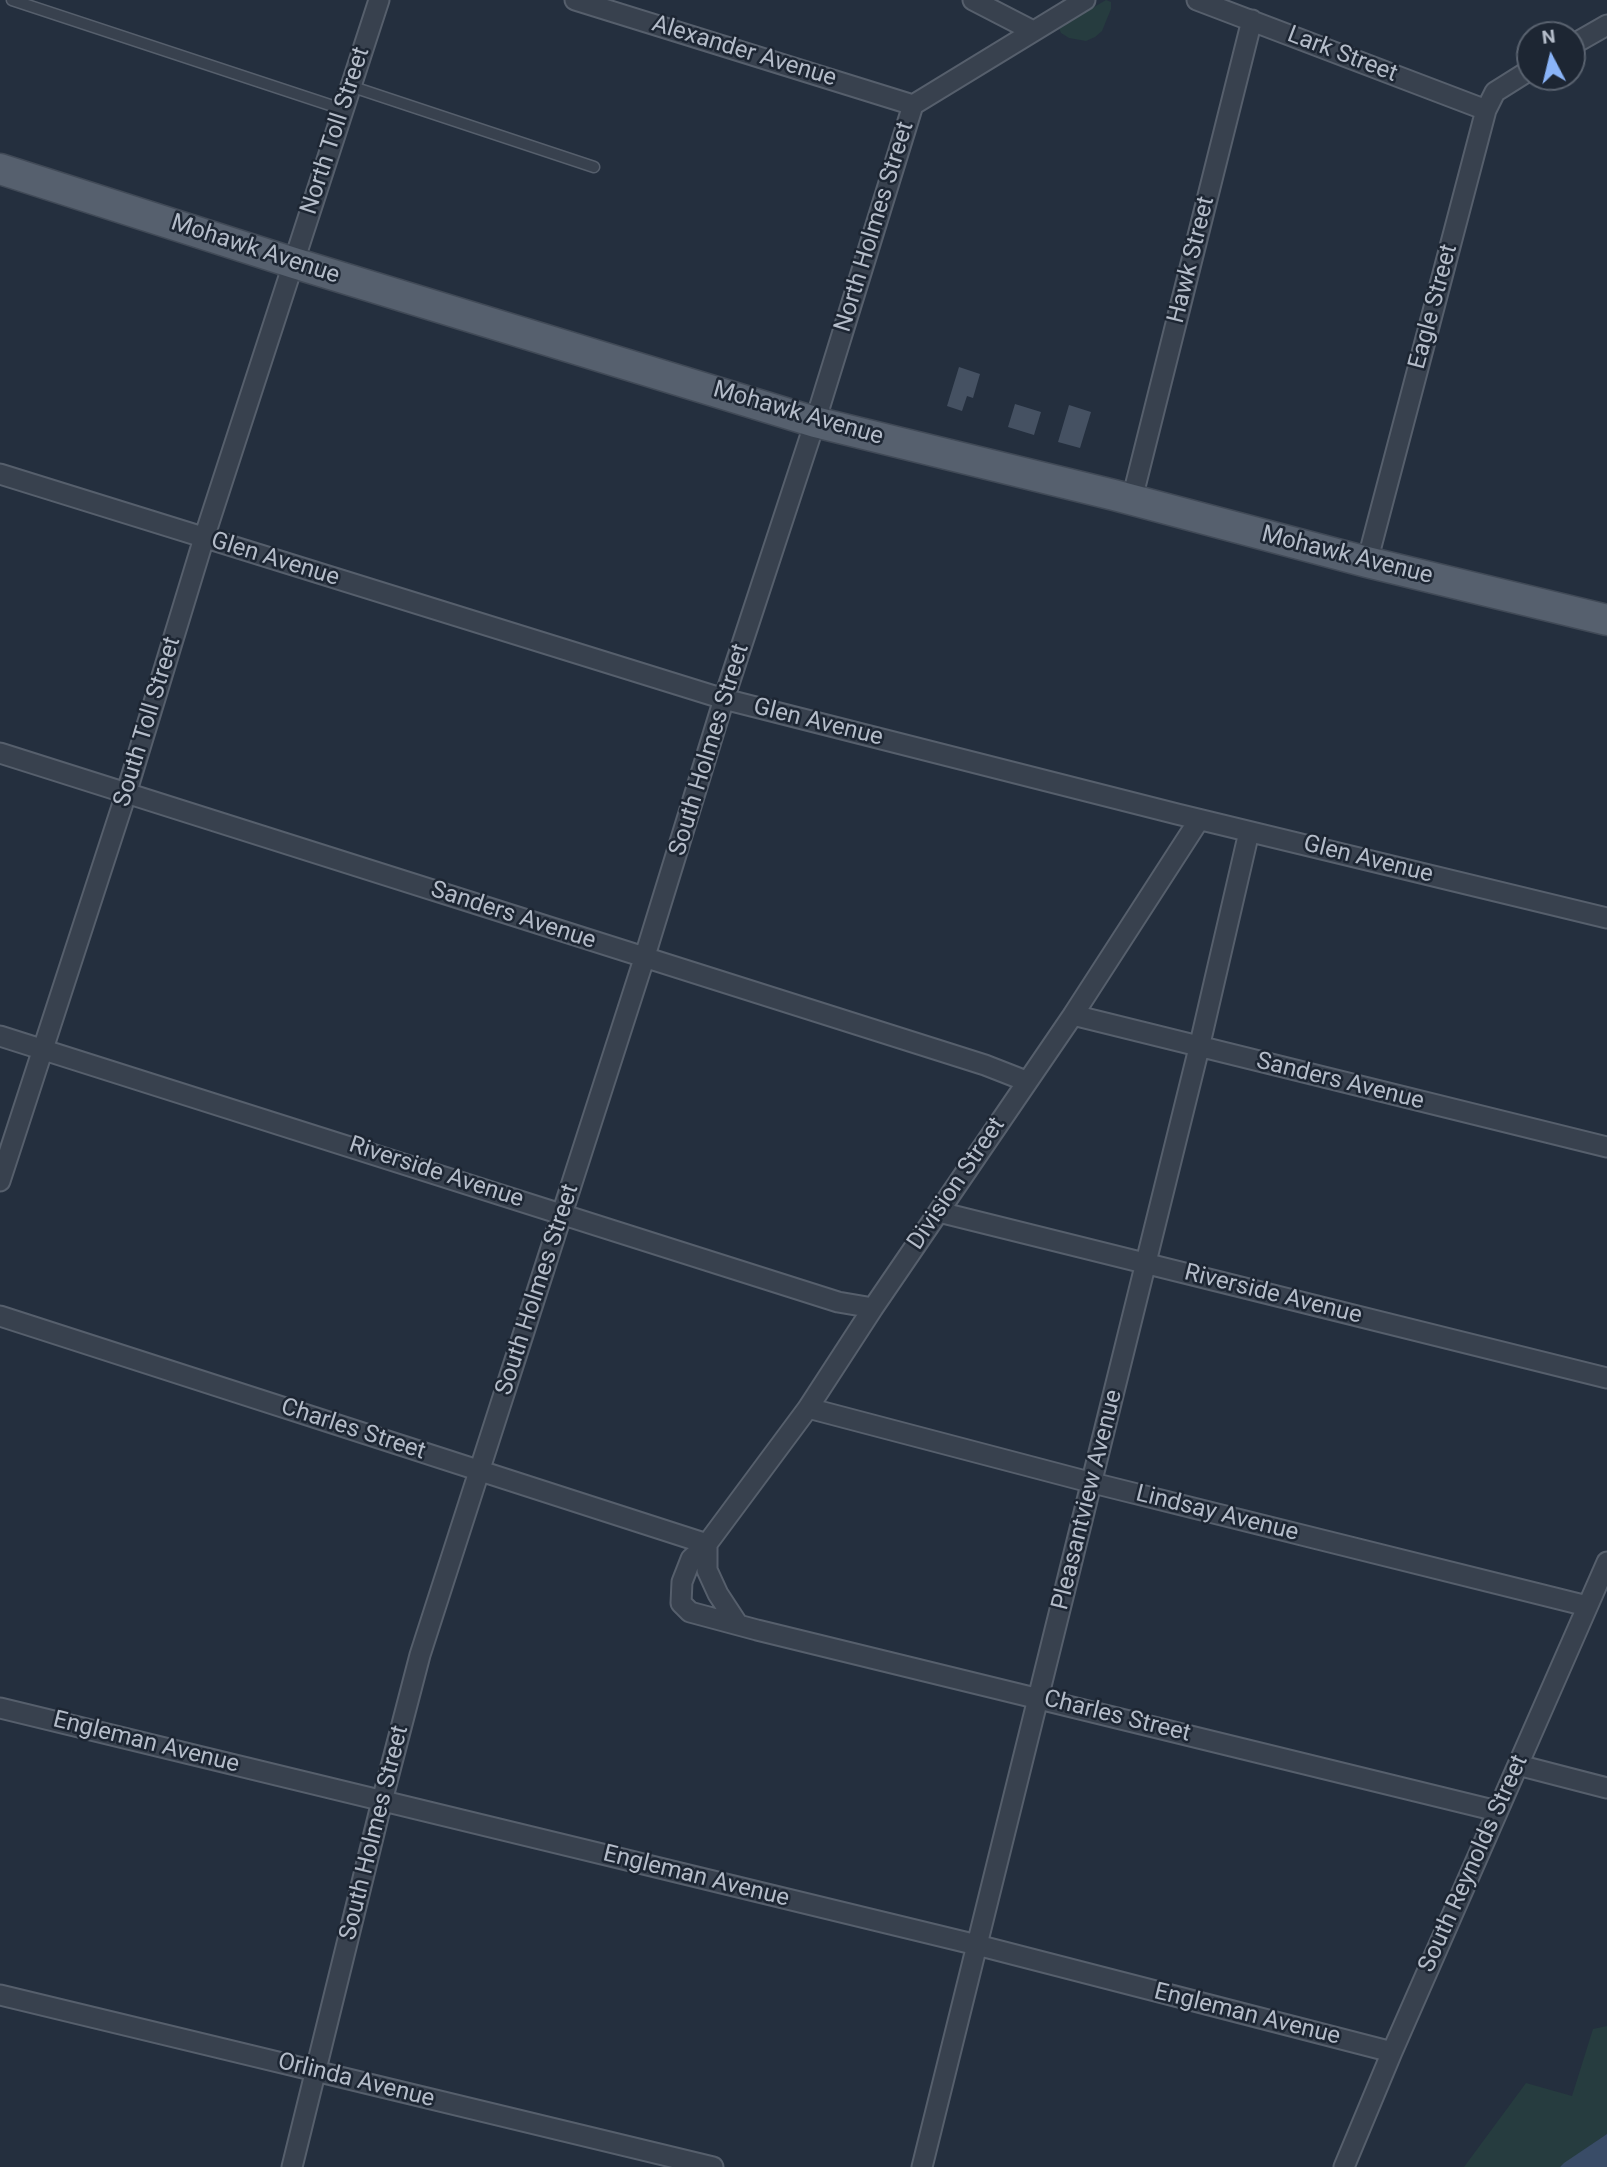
<!DOCTYPE html>
<html>
<head>
<meta charset="utf-8">
<style>
  body { margin:0 }
  #map { position:relative; width:1607px; height:2167px; overflow:hidden; background:#242f3e; font-family:Roboto,sans-serif }
  canvas { display:block }
  .north { position:absolute; left:1516px; top:21px; width:70px; height:70px; box-sizing:border-box; background:#1d2633; border:2px solid #59626f; border-radius:50%; rotate:353deg; font-size:19px; font-weight:700; line-height:28px; text-align:center; color:#b4bcc9 }
  .north::after { content:''; display:block; margin:auto; width:24px; height:32px; background:#8ab4f8; clip-path:polygon(50% 0,100% 100%,50% 72%,0 100%) }
</style>
</head>
<body>
<div id="map">
<canvas width="1607" height="2167"></canvas>
<div class="north">N</div>
</div>
<script>
const g = document.querySelector('canvas').getContext('2d');
g.lineJoin = 'round';
function paint(path, color) {
  g.fillStyle = color;
  g.fill(path, 'evenodd');
}
function poly(rows) {
  const path = new Path2D();
  for (const r of rows) {
    path.moveTo(r[0], r[1]);
    for (let i = 2; i < r.length; i += 2) path.lineTo(r[i], r[i + 1]);
  }
  return path;
}
function strokePath(path, color, width, dash) {
  g.strokeStyle = color;
  g.lineWidth = width;
  g.lineCap = dash ? 'butt' : 'round';
  g.setLineDash(dash || []);
  g.stroke(path);
}
function label(font, color, halo, rows, align = 'center') {
  g.font = font + ' Roboto,sans-serif';
  g.lineWidth = 5;
  g.setLineDash([]);
  g.textBaseline = 'middle';
  g.strokeStyle = halo;
  g.fillStyle = color;
  for (const [text, x, y, turn = 0] of rows) {
    g.save();
    g.translate(x, y);
    g.rotate((+turn || 0) * Math.PI / 180);
    g.textAlign = isNaN(turn) ? turn : align;
    if (halo) g.strokeText(text, 0, 0);
    g.fillText(text, 0, 0);
    g.restore();
  }
}
paint(poly([
  [1106,0,1111,2,1111,9,1102,31,1095,37,1086,41,1069,38,1061,33,1059,28],
  [1607,2026,1607,2134,1560,2167,1464,2167,1526,2083,1572,2096,1593,2029]
]), '#263c3f');
paint(poly([
  [1607,2134,1607,2167,1560,2167,1564,2163]
]), '#394c67');
paint(poly([
  [959,367,980,374,973,398,967,396,962,411,947,406],
  [1015,404,1041,412,1034,435,1008,427],
  [1069,405,1091,412,1080,448,1058,442]
]), '#455162');
const service = poly([
  [12,0,342,109],
  [350,86,594,167]
]);
const minor = poly([
  [575,0,913,105],
  [973,0,1033,31],
  [1197,0,1486,110],
  [1572,45,1607,25],
  [0,474,724,699,1177,814,1607,918],
  [1132,499,1252,20],
  [1367,562,1486,110,1495,92,1530,70],
  [0,753,985,1065,1026,1081],
  [1199,820,1073,1015,873,1308,808,1408,707,1544,691,1559,682,1582,681,1603,690,1612,757,1630,1497,1811],
  [1073,1015,1607,1147],
  [0,1036,838,1302,873,1308],
  [0,1181,126,794,204,538,379,0],
  [939,1212,1607,1378],
  [0,1316,707,1544],
  [808,1408,1093,1483,1587,1606],
  [707,1544,707,1570,718,1594,737,1623],
  [0,1708,977,1945,1392,2052],
  [1518,1765,1607,1788],
  [0,1995,713,2167],
  [292,2167,382,1801,420,1655,644,959,724,699,815,422,913,105,1085,0],
  [922,2167,1199,1048,1249,832],
  [1344,2167,1392,2052,1607,1562]
]);
const primary = poly([
  [0,169,294,263,815,422,1114,495,1367,562,1607,620]
]);
strokePath(service, '#565f6c', 13);
strokePath(minor, '#565f6c', 23);
strokePath(primary, '#414a57', 33);
strokePath(service, '#38414e', 10);
strokePath(minor, '#38414e', 19);
strokePath(primary, '#56606e', 30);
label('24px', '#b4bcc9', '#1d2633', [
  ["Alexander Avenue",744,52,17],
  ["Lark Street",1342,55,21],
  ["North Toll Street",336,131,-72],
  ["North Holmes Street",875,227,-73],
  ["Mohawk Avenue",255,250,18],
  ["Hawk Street",1192,260,-76],
  ["Eagle Street",1434,307,-75],
  ["Mohawk Avenue",798,414,16],
  ["Mohawk Avenue",1347,556,14],
  ["Glen Avenue",275,560,17],
  ["South Toll Street",148,722,-73],
  ["Glen Avenue",818,723,14],
  ["South Holmes Street",710,750,-73],
  ["Glen Avenue",1368,860,14],
  ["Sanders Avenue",513,916,18],
  ["Sanders Avenue",1340,1082,14],
  ["Riverside Avenue",436,1173,18],
  ["Division Street",957,1184,-56],
  ["South Holmes Street",538,1290,-72],
  ["Riverside Avenue",1273,1295,14],
  ["Charles Street",353,1430,18],
  ["Pleasantview Avenue",1088,1500,-76],
  ["Lindsay Avenue",1217,1514,14],
  ["Charles Street",1117,1717,14],
  ["Engleman Avenue",146,1743,14],
  ["South Holmes Street",375,1833,-76],
  ["South Reynolds Street",1474,1864,-66],
  ["Engleman Avenue",696,1877,14],
  ["Engleman Avenue",1247,2015,14],
  ["Orlinda Avenue",356,2081,14]
]);
</script>
</body>
</html>
